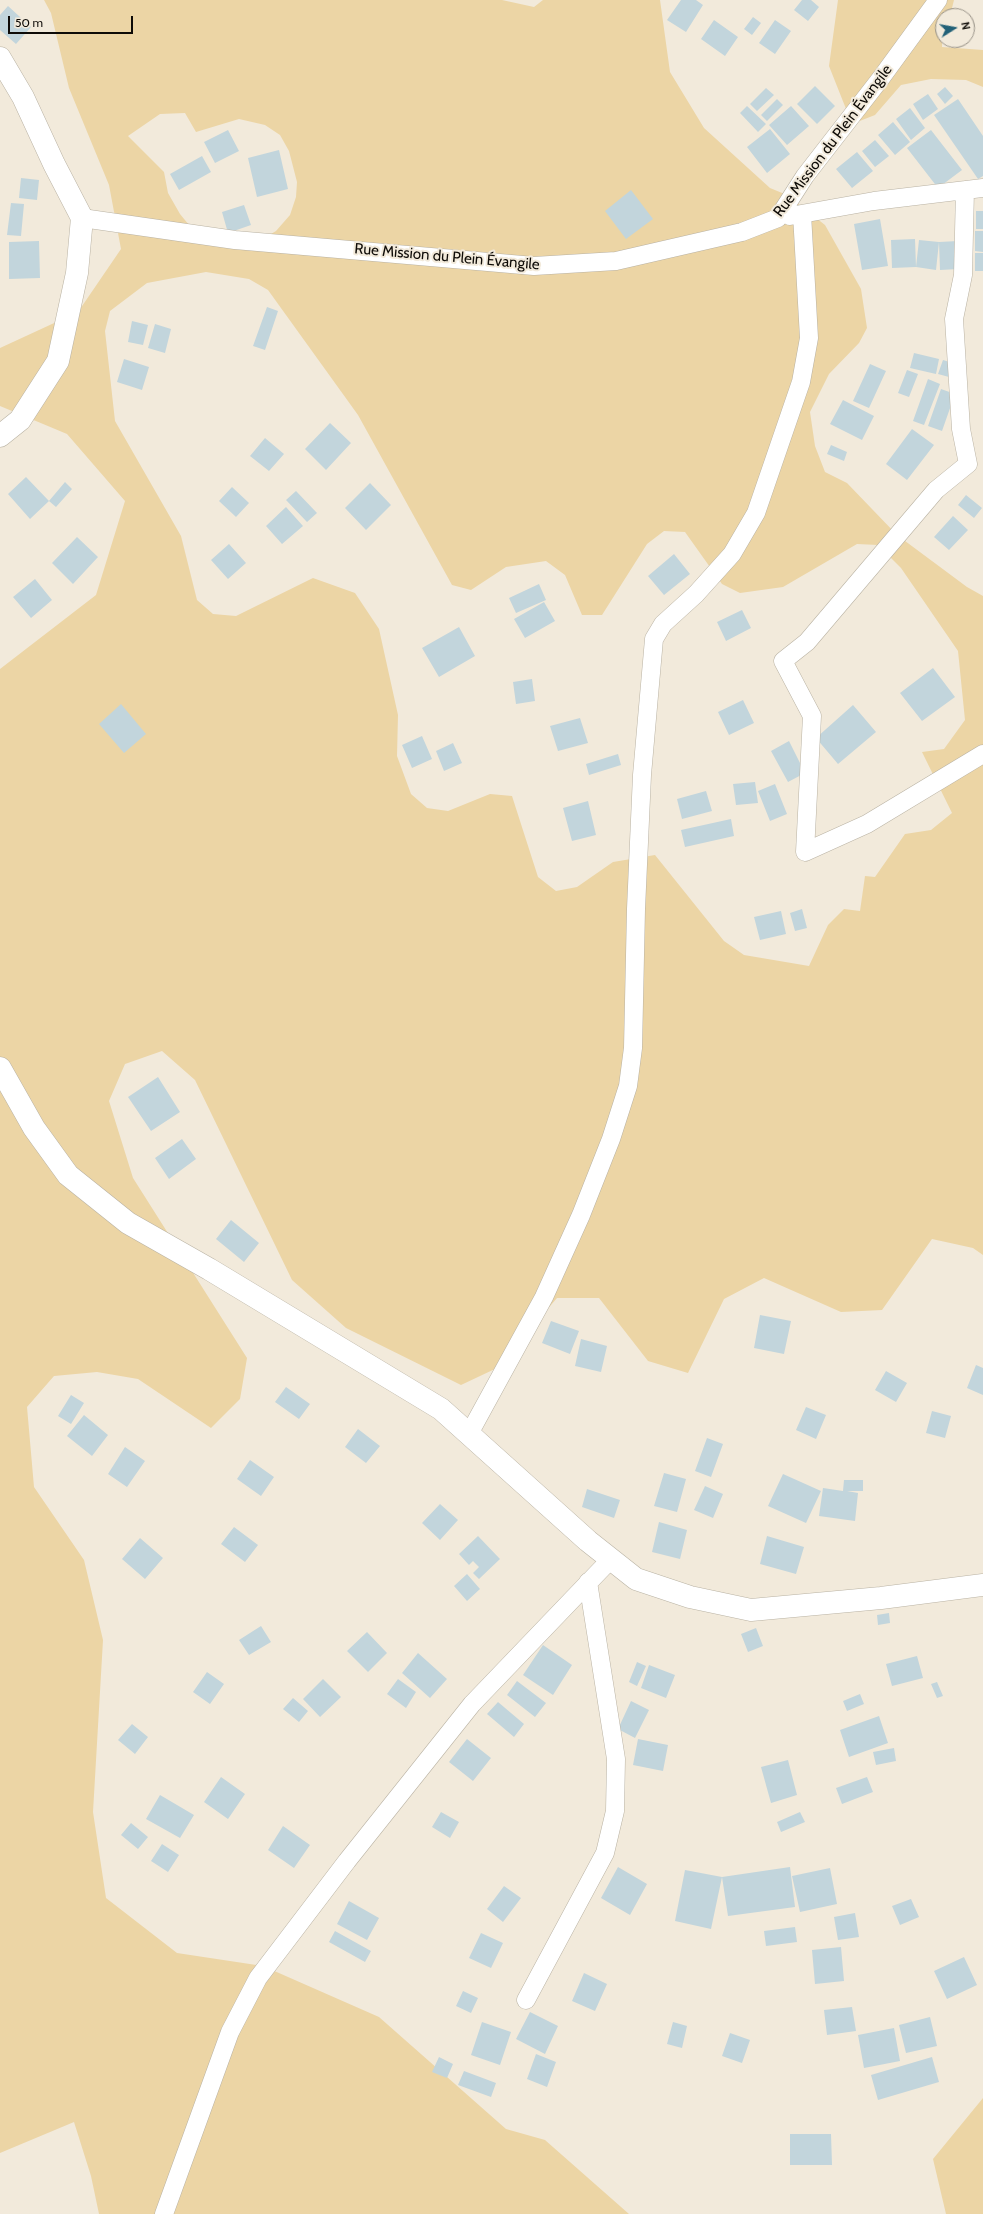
<!DOCTYPE html>
<html>
<head>
<meta charset="utf-8">
<style>
  body { margin:0 }
  #map { position:relative; width:983px; height:2214px; overflow:hidden; background:#f2eadb; font-family:Cabin,sans-serif }
  canvas { display:block }
  .north { position:absolute; left:935px; top:8px; width:40px; height:40px; box-sizing:border-box; background:#f2eadb; border:1px solid #979186; border-radius:50%; rotate:79deg; font-size:11px; font-weight:700; line-height:16px; text-align:center; color:#0e0b07 }
  .north::after { content:''; display:block; margin:auto; width:14px; height:18px; background:#226177; clip-path:polygon(50% 0,100% 100%,50% 72%,0 100%) }
  .scale { position:absolute; left:8px; top:16px; width:125px; height:18px; box-sizing:border-box; border:2px solid #0e0b07; border-top:0; padding-left:5px; font-size:12px; line-height:14px; white-space:nowrap; color:#0e0b07; -webkit-text-stroke:3px #f2eadb; paint-order:stroke }
</style>
</head>
<body>
<div id="map">
<canvas width="983" height="2214"></canvas>
<div class="north">N</div>
<div class="scale">50 m</div>
</div>
<script>
const g = document.querySelector('canvas').getContext('2d');
g.lineJoin = 'round';
function paint(path, color) {
  g.fillStyle = color;
  g.fill(path, 'evenodd');
}
function poly(rows) {
  const path = new Path2D();
  for (const r of rows) {
    path.moveTo(r[0], r[1]);
    for (let i = 2; i < r.length; i += 2) path.lineTo(r[i], r[i + 1]);
  }
  return path;
}
function strokePath(path, color, width, dash) {
  g.strokeStyle = color;
  g.lineWidth = width;
  g.lineCap = dash ? 'butt' : 'round';
  g.setLineDash(dash || []);
  g.stroke(path);
}
function label(font, color, halo, rows, align = 'center') {
  g.font = font + ' Cabin,sans-serif';
  g.lineWidth = 4;
  g.setLineDash([]);
  g.textBaseline = 'middle';
  g.strokeStyle = halo;
  g.fillStyle = color;
  for (const [text, x, y, turn = 0] of rows) {
    g.save();
    g.translate(x, y);
    g.rotate((+turn || 0) * Math.PI / 180);
    g.textAlign = isNaN(turn) ? turn : align;
    if (halo) g.strokeText(text, 0, 0);
    g.fillText(text, 0, 0);
    g.restore();
  }
}
paint(poly([
  [44,0,502,0,534,7,543,0,660,0,670,72,704,128,770,188,787,195,825,225,861,289,867,328,859,343,829,374,810,412,815,446,825,472,847,483,897,535,967,587,983,596,983,1255,973,1248,932,1239,882,1310,841,1312,764,1278,724,1299,688,1373,648,1361,599,1298,557,1298,497,1368,461,1385,346,1328,292,1280,195,1080,162,1051,125,1064,109,1101,133,1178,247,1358,240,1399,211,1428,138,1379,97,1372,54,1376,27,1407,34,1487,84,1560,103,1640,93,1812,106,1898,177,1953,263,1966,379,2017,506,2129,545,2140,629,2214,99,2214,91,2176,74,2122,0,2153,0,669,96,595,125,501,67,434,0,406,0,348,78,312,121,249,109,185,69,88,51,13],
  [185,113,196,132,239,119,265,125,280,135,289,151,297,182,296,197,290,215,276,231,256,243,225,248,209,240,189,225,180,214,168,193,164,172,128,136,160,114],
  [206,272,249,279,268,290,358,415,452,585,471,590,506,567,546,561,565,575,582,615,602,615,647,544,664,531,685,532,722,584,740,593,783,587,857,544,878,545,901,568,958,651,965,720,944,749,922,752,952,813,931,830,905,834,875,877,865,876,860,911,844,909,828,925,809,966,744,955,724,941,655,855,613,862,577,887,556,891,538,877,512,796,490,794,448,811,427,808,411,794,397,756,398,715,379,629,355,593,313,578,236,616,213,614,197,600,181,536,115,421,105,331,110,311,147,283],
  [838,0,954,0,950,16,943,16,942,47,983,50,983,87,966,80,931,79,901,85,875,115,852,124,829,66],
  [983,2098,983,2214,946,2214,933,2159]
]), '#ecd5a5');
paint(poly([
  [681,0,696,0,703,5,686,32,667,20],
  [802,0,811,0,819,7,808,21,794,10],
  [8,6,31,27,16,44,0,30,0,15],
  [753,17,761,23,752,35,744,29],
  [714,20,738,37,725,56,701,39],
  [775,20,791,31,775,54,759,43],
  [815,86,835,106,817,124,797,104],
  [945,87,953,96,945,104,937,94],
  [766,88,774,95,757,111,750,104],
  [928,94,938,109,923,120,913,104],
  [777,99,783,105,767,121,761,115],
  [958,99,983,136,983,176,978,179,934,115],
  [747,106,766,124,758,132,740,113],
  [791,106,809,126,787,145,769,125],
  [910,108,925,128,911,140,896,119],
  [893,122,910,142,895,155,878,135],
  [770,129,790,154,767,173,747,147],
  [228,130,239,151,215,163,204,142],
  [931,130,962,170,938,188,907,148],
  [875,140,889,156,875,167,862,151],
  [279,150,288,189,257,197,248,158],
  [857,152,873,171,852,188,836,169],
  [202,156,211,172,179,190,170,174],
  [21,178,39,180,37,200,19,198],
  [631,190,653,219,626,239,605,211],
  [11,203,24,204,21,236,7,235],
  [244,205,251,225,228,233,222,212],
  [976,211,983,211,983,229,976,229],
  [880,219,888,266,862,270,854,224],
  [975,231,983,231,983,252,975,251],
  [915,239,916,267,892,268,891,240],
  [919,240,939,242,936,270,916,267],
  [39,241,40,278,9,279,9,242],
  [958,241,959,269,940,270,939,242],
  [975,253,983,253,983,271,975,271],
  [267,307,278,311,265,350,253,346],
  [132,321,148,325,143,345,128,342],
  [155,324,171,329,165,353,148,348],
  [914,353,939,359,936,374,910,368],
  [124,359,149,367,142,390,117,382],
  [943,360,953,363,949,377,938,374],
  [870,364,886,371,869,408,853,401],
  [907,370,918,374,909,397,898,393],
  [928,379,940,384,924,425,913,421],
  [941,389,955,394,942,431,928,426],
  [843,400,874,416,862,440,830,424],
  [330,423,351,443,326,470,305,449],
  [912,429,934,445,907,480,886,464],
  [265,438,284,454,269,471,250,456],
  [831,445,847,452,844,461,827,454],
  [26,477,49,501,30,519,8,494],
  [65,482,72,489,56,507,49,501],
  [370,483,391,505,366,530,345,508],
  [232,487,249,503,236,517,219,501],
  [296,491,317,513,307,522,286,500],
  [966,495,982,508,974,518,958,505],
  [286,507,303,526,282,544,266,526],
  [953,516,968,530,949,550,934,537],
  [77,537,98,557,73,584,52,563],
  [229,544,246,563,228,579,211,560],
  [674,554,690,574,664,595,648,576],
  [35,579,52,600,31,618,13,597],
  [539,584,546,600,516,613,509,598],
  [544,602,555,621,525,638,514,619],
  [742,610,751,628,726,641,717,622],
  [459,627,475,656,439,677,422,648],
  [933,668,955,697,922,721,900,693],
  [532,679,535,701,516,704,513,682],
  [743,700,754,723,729,735,718,712],
  [121,704,146,734,124,753,99,724],
  [853,705,876,732,838,764,816,738],
  [580,718,588,743,558,751,550,726],
  [422,736,432,759,412,768,402,745],
  [789,741,805,773,788,782,771,751],
  [453,743,462,763,444,771,436,751],
  [618,754,621,765,589,775,586,764],
  [755,782,758,803,736,805,733,784],
  [775,784,787,814,770,821,758,791],
  [706,791,712,811,682,819,677,799],
  [588,801,596,835,572,841,563,808],
  [731,819,734,836,685,847,681,830],
  [802,909,807,928,795,931,790,913],
  [781,911,786,934,760,940,754,917],
  [158,1077,180,1112,151,1131,128,1097],
  [182,1139,196,1159,169,1179,155,1158],
  [231,1220,259,1243,244,1262,216,1239],
  [760,1315,791,1321,784,1354,754,1348],
  [551,1321,579,1331,570,1354,542,1343],
  [581,1339,607,1346,601,1372,575,1366],
  [976,1365,983,1368,983,1395,967,1388],
  [886,1371,907,1383,896,1402,875,1390],
  [286,1387,310,1404,299,1419,275,1402],
  [71,1395,84,1403,71,1424,58,1416],
  [806,1407,826,1415,816,1439,796,1430],
  [932,1411,951,1416,945,1438,926,1433],
  [84,1415,108,1435,92,1456,67,1436],
  [358,1429,380,1446,366,1463,345,1447],
  [707,1438,723,1444,711,1477,695,1471],
  [125,1447,145,1461,127,1487,108,1474],
  [250,1460,274,1477,261,1496,237,1479],
  [664,1473,686,1479,677,1512,654,1506],
  [783,1474,821,1491,806,1523,768,1506],
  [844,1480,863,1480,863,1491,847,1491,858,1493,855,1521,819,1516,823,1488,843,1491],
  [705,1486,723,1494,713,1518,694,1510],
  [587,1489,620,1500,614,1518,582,1507],
  [440,1504,458,1520,440,1540,422,1523],
  [659,1522,687,1530,680,1559,652,1552],
  [234,1527,258,1545,245,1562,221,1544],
  [478,1536,500,1559,479,1579,473,1573,479,1567,473,1561,469,1565,459,1554],
  [767,1536,804,1547,796,1574,760,1564],
  [140,1538,163,1558,145,1579,122,1559],
  [467,1574,480,1589,467,1601,454,1586],
  [889,1613,890,1623,878,1625,877,1615],
  [261,1626,271,1642,249,1655,239,1640],
  [756,1628,763,1646,748,1652,741,1634],
  [367,1632,387,1653,368,1672,347,1651],
  [543,1645,572,1665,553,1695,523,1675],
  [418,1653,447,1679,430,1698,402,1673],
  [917,1656,923,1678,892,1686,886,1664],
  [637,1662,646,1666,637,1686,629,1682],
  [649,1665,675,1675,666,1698,641,1688],
  [207,1672,224,1684,210,1704,193,1692],
  [323,1679,341,1697,320,1717,303,1699],
  [398,1679,416,1692,406,1708,387,1694],
  [517,1681,546,1703,535,1717,507,1695],
  [937,1682,943,1696,937,1698,931,1684],
  [860,1694,864,1704,847,1711,843,1701],
  [293,1698,308,1711,299,1722,283,1709],
  [631,1701,649,1710,635,1738,618,1729],
  [498,1702,524,1724,514,1737,487,1714],
  [879,1716,888,1743,849,1757,840,1730],
  [132,1724,148,1737,135,1754,118,1740],
  [467,1739,491,1758,473,1781,449,1762],
  [638,1739,668,1745,663,1771,633,1765],
  [894,1748,896,1761,876,1765,873,1752],
  [788,1760,797,1795,771,1803,761,1767],
  [221,1777,245,1794,228,1819,204,1802],
  [867,1777,873,1792,842,1804,836,1788],
  [160,1795,194,1815,180,1838,146,1819],
  [441,1812,459,1822,450,1838,432,1827],
  [800,1812,805,1822,781,1832,777,1822],
  [131,1823,148,1837,138,1849,121,1835],
  [283,1826,310,1845,294,1868,268,1850],
  [162,1844,179,1855,168,1872,151,1861],
  [618,1867,647,1884,630,1915,601,1898],
  [790,1867,795,1907,728,1916,722,1877],
  [830,1868,837,1904,800,1912,792,1876],
  [685,1870,722,1877,711,1929,675,1921],
  [504,1886,521,1898,503,1922,487,1909],
  [911,1899,919,1917,900,1925,892,1906],
  [349,1901,379,1918,367,1940,337,1924],
  [855,1913,859,1937,838,1940,834,1917],
  [795,1927,797,1942,766,1946,764,1931],
  [335,1931,371,1951,365,1962,329,1942],
  [481,1933,503,1943,491,1968,469,1958],
  [841,1947,844,1981,815,1984,812,1950],
  [964,1957,977,1985,947,1999,934,1971],
  [584,1973,607,1984,595,2011,572,2001],
  [463,1991,478,1998,471,2013,456,2006],
  [852,2007,856,2031,827,2035,824,2010],
  [530,2012,558,2026,545,2054,516,2039],
  [930,2017,937,2046,906,2053,899,2025],
  [482,2022,511,2032,500,2065,471,2055],
  [673,2022,687,2026,682,2048,667,2044],
  [894,2028,900,2061,864,2068,858,2035],
  [730,2033,750,2040,742,2063,722,2056],
  [536,2054,556,2062,547,2087,527,2079],
  [439,2057,453,2064,447,2078,432,2072],
  [932,2057,939,2082,878,2100,871,2075],
  [464,2071,496,2083,491,2097,458,2085],
  [790,2134,831,2134,832,2165,790,2165]
]), '#c2d5dc');
const street = poly([
  [965,190,963,275,954,319,961,429,968,464,936,490,807,642,783,661,812,716,805,852,867,824,983,754],
  [790,216,874,201,983,188],
  [82,218,235,240,534,266,616,261,742,232,778,218,805,176,881,78,938,0],
  [469,1434,544,1297,581,1215,611,1139,628,1086,633,1048,636,909,642,775,654,639,663,624,696,594,732,554,756,513,801,382,809,338,802,214],
  [526,2000,605,1853,615,1811,616,1759,588,1582],
  [164,2214,230,2032,258,1978,347,1861,472,1704,611,1559]
]);
const secondary = poly([
  [0,58,23,97,54,164,82,218,77,273,58,361,20,420,0,436],
  [0,1068,34,1128,68,1175,128,1223,209,1269,441,1409,588,1541,636,1579,690,1597,751,1610,881,1598,983,1585]
]);
strokePath(street, '#b9b2a3', 19);
strokePath(secondary, '#b9b2a3', 23);
strokePath(street, '#fff', 18);
strokePath(secondary, '#fff', 22);
label('15px', '#0e0b07', '#f2eadb', [
  ["Rue Mission du Plein Évangile",833,141,-53],
  ["Rue Mission du Plein Évangile",447,257,5]
]);
</script>
</body>
</html>
